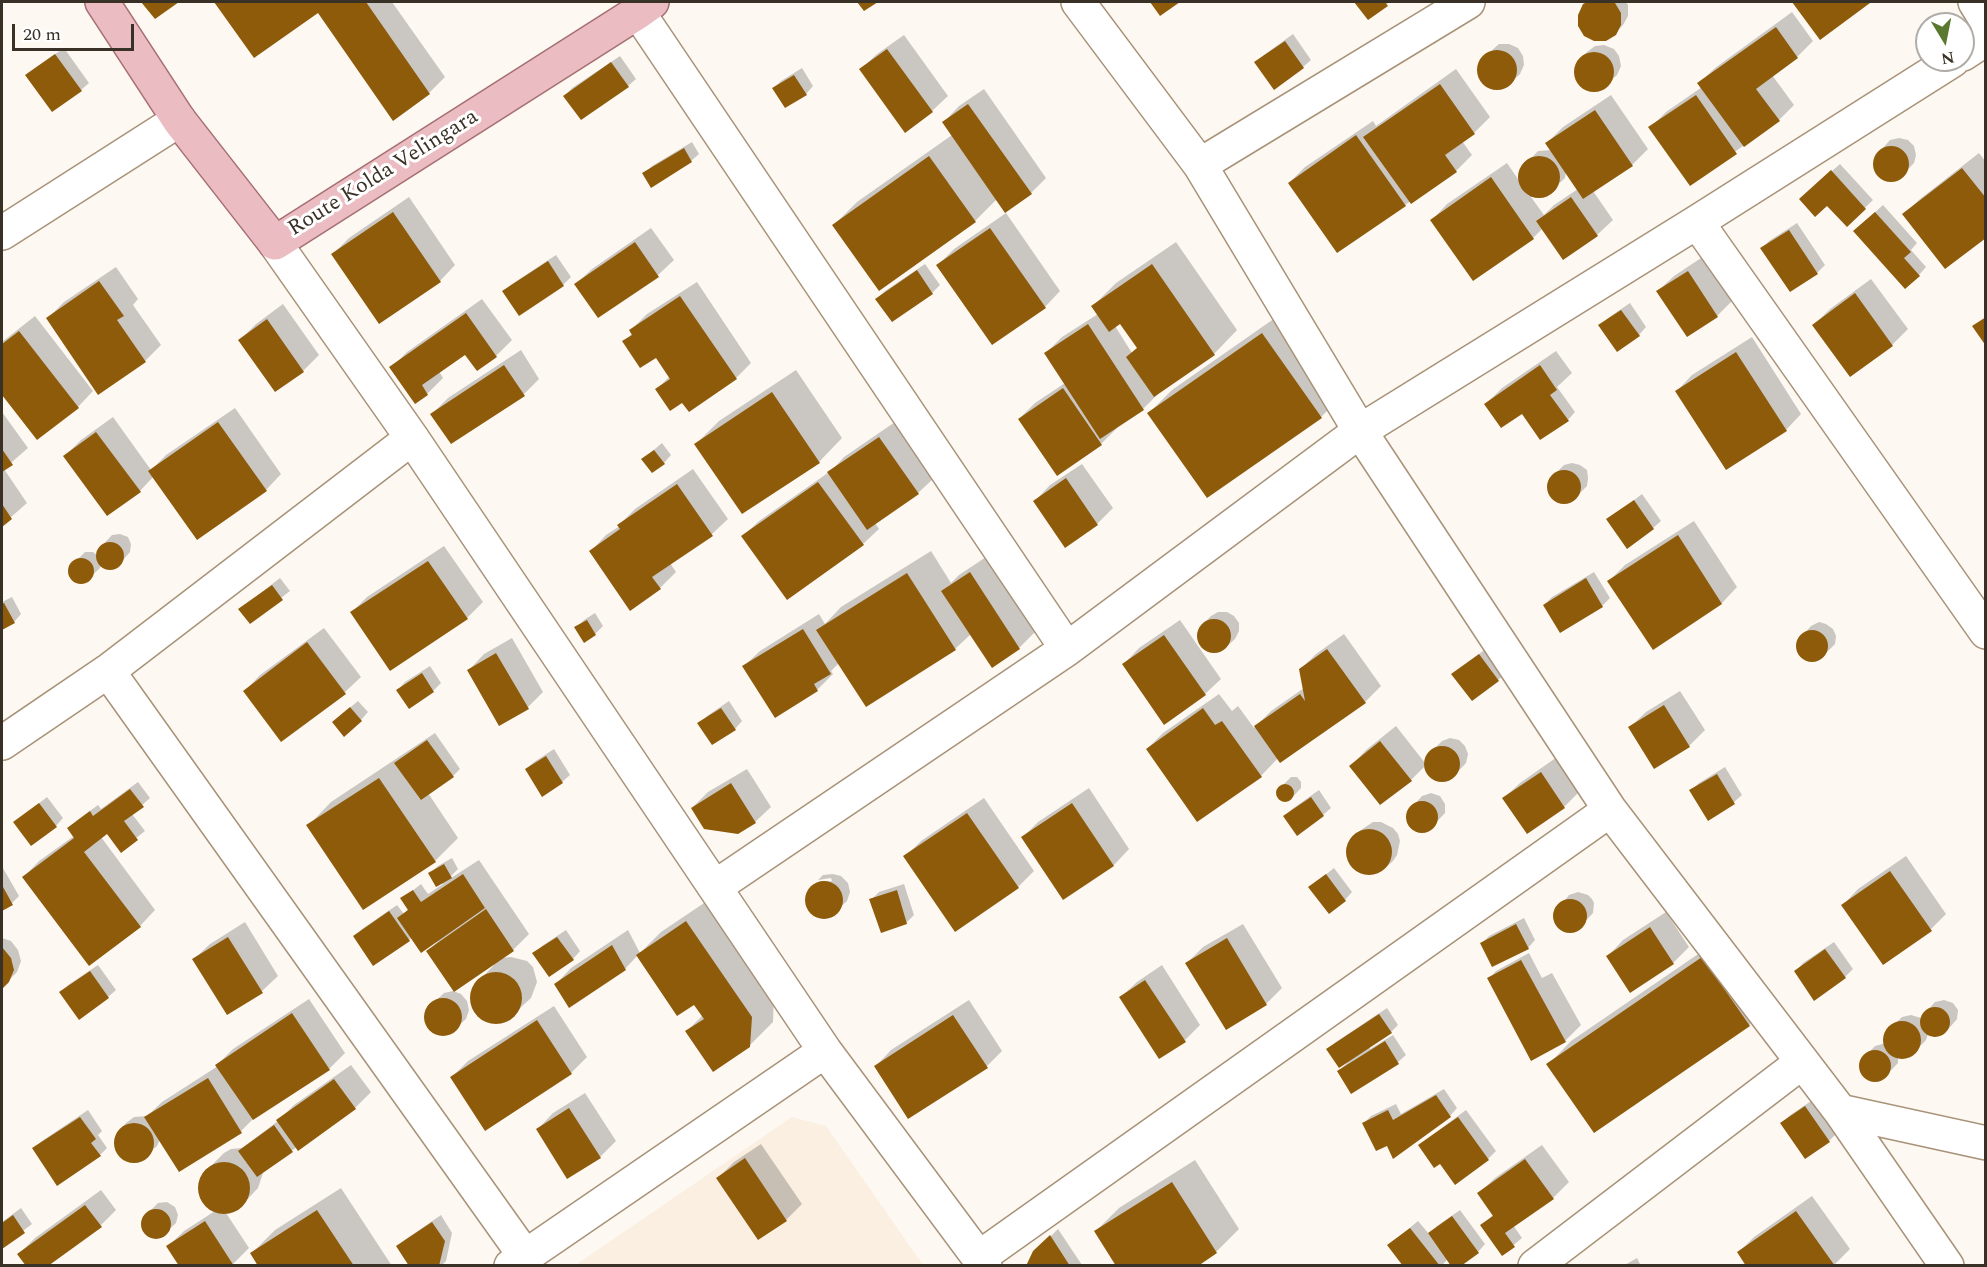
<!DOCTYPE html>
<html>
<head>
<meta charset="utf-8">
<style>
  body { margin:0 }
  #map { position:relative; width:1987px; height:1267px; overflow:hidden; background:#fdf8f2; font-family:Spectral,serif }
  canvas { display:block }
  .frame { position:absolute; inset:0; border:3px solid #3a3126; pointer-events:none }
  .north { position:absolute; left:1915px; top:12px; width:60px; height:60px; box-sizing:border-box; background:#fff; border:2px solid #b0ada8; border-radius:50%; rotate:170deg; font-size:16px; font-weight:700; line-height:24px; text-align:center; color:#3a3126 }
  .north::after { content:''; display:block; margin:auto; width:21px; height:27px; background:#5a792e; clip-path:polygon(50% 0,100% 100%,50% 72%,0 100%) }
  .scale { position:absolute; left:12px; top:24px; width:122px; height:27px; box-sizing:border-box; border:3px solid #3a3126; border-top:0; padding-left:8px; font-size:18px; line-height:21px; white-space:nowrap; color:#3a3126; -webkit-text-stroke:4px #fff; paint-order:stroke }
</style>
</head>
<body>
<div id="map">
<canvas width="1987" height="1267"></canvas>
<div class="frame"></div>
<div class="north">N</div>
<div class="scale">20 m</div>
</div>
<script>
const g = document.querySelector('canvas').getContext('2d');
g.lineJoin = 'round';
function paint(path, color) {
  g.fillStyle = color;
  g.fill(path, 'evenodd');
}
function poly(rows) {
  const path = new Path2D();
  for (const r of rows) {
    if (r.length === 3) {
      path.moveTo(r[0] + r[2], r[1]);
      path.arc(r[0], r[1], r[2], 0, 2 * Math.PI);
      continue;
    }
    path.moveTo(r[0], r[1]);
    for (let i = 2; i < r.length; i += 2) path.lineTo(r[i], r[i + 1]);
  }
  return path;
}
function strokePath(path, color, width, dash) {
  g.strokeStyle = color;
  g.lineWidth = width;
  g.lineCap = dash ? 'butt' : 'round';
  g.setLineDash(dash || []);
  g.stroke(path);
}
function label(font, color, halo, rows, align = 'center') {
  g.font = font + ' Spectral,serif';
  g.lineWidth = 6;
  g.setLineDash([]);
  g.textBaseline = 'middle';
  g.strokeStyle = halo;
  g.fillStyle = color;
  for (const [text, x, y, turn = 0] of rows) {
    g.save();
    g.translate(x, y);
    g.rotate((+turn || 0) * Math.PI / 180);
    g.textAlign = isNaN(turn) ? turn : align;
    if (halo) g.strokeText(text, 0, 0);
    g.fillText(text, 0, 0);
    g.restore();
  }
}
paint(poly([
  [792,1117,826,1126,923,1265,574,1266]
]), '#fbefe1');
paint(poly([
  [216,2,392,2,445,77,429,93,393,119,319,11,254,56],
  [1356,2,1390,2,1368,18],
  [1588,2,1626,2,1628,5,1628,16,1623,25,1615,33,1584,5],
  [1794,2,1870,2,1820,38],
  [1792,12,1813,41,1797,57,1772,75,1794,105,1779,120,1690,184,1650,128,1666,112,1702,87,1699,83,1715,68],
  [1293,34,1311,60,1303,67,1256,62,1264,55],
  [904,35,948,96,932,111,861,69,877,54],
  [1499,44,1509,44,1518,48,1523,56,1524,65,1520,74,1511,82,1503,88,1493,88,1484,85,1479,77,1479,67,1483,58],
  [1604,45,1614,49,1619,56,1621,66,1617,75,1608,83,1600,89,1591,90,1582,86,1576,79,1575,69,1579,60,1587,52,1595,46],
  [64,48,89,83,81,90,27,75,35,68],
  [620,56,636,79,628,86,581,118,565,96,572,88],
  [802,68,813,86,806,94,774,88,781,81],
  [1456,69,1490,117,1474,133,1462,141,1472,155,1456,171,1405,205,1289,183,1305,167,1373,121,1376,126],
  [984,89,1046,178,1031,193,997,199,975,221,834,225,857,202,952,135,944,122,959,106],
  [1611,95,1648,149,1632,165,1593,191,1613,220,1597,235,1543,228,1533,238,1432,220,1447,204,1507,163,1520,182,1521,169,1538,151,1552,150,1547,143,1563,127],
  [1566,172,1578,189,1554,205,1544,215,1531,197,1547,195,1565,178],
  [1899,138,1908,140,1914,146,1916,155,1914,163,1899,178,1891,180,1882,178,1876,172,1873,164,1876,156,1890,140],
  [692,142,699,154,691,161,644,174,652,166],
  [1979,153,1986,162,1986,236,1904,214,1920,199],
  [1840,164,1873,200,1847,225,1828,203,1808,192],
  [409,197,455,265,440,281,333,254,349,238],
  [1883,205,1917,243,1911,250,1926,267,1919,275,1862,224],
  [1006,213,1060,291,1045,307,938,265,954,249],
  [1797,223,1825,265,1817,273,1762,249,1769,241],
  [651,228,674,260,658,275,599,316,576,284,592,269],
  [1176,242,1237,330,1214,354,1158,392,1159,393,1143,409,1116,427,1117,428,1101,444,1019,419,1035,403,1065,383,1046,353,1062,337,1098,314,1093,306,1116,283],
  [1121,322,1138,347,1132,353,1115,326],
  [556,255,571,277,563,285,519,314,504,291,512,284],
  [1704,256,1733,300,1717,316,1687,335,1658,291,1674,276],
  [925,264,940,285,932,293,877,299,885,291],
  [116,267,138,299,133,305,161,345,145,361,48,318,64,302],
  [1871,279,1908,329,1892,345,1814,325,1830,309],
  [697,282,751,363,736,378,683,401,657,389,670,376,656,356,624,341,633,333,631,330,647,314],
  [482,299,512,340,496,356,465,353,439,371,443,378,427,394,416,402,391,368,407,352],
  [1630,303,1646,327,1639,335,1600,326,1608,318],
  [283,304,319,355,303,371,240,340,256,324],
  [1285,311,1344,394,1321,417,1149,413,1172,390],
  [35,316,93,391,78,407,2,394,2,342],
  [1752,337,1801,414,1786,430,1677,391,1692,375],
  [521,350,539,379,524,394,432,414,448,398],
  [1556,351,1572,373,1557,387,1575,412,1568,420,1524,414,1486,404,1502,388],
  [796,370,842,438,819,462,696,444,719,421],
  [235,408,281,474,266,490,154,476,140,491,65,456,81,440,113,417,151,470,166,455],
  [2,412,28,448,4,469,27,503,2,525],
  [895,422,934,478,918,493,875,523,879,529,863,544,743,536,759,521,832,470,844,457],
  [662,443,671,455,664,463,643,459],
  [1572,463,1580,465,1587,470,1588,478,1587,486,1581,492,1573,501,1565,503,1557,501,1551,496,1548,487,1550,480,1556,473,1564,465],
  [1082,464,1113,508,1097,524,1065,546,1035,501,1050,485],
  [693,469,728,519,712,534,670,563,676,572,660,588,630,609,591,551,606,535,620,526,619,525,635,509],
  [1642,494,1661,521,1653,528,1608,520],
  [1694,521,1737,587,1722,603,1653,648,1609,581,1625,565],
  [120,534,128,537,131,544,130,552,117,567,109,569,101,566,99,569,85,582,78,583,72,579,69,572,71,565,80,557,85,552,93,552,97,555,98,550,112,535],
  [444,546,483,602,467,618,352,612,367,597],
  [931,551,951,583,959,575,986,557,1035,632,1019,648,992,666,971,634,955,649,839,663,831,671,833,674,817,690,775,716,744,666,760,651,819,614,825,624,841,607],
  [1594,572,1610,598,1602,606,1560,631,1544,605,1552,597],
  [280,578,290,591,250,622,240,609],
  [12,597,21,614,14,622,2,628,2,602],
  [1218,612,1227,612,1234,616,1239,623,1239,631,1235,639,1226,647,1219,652,1210,651,1203,648,1199,640,1199,632,1203,624,1211,616],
  [595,613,603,626,595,634,584,641,576,628,584,620],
  [1180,620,1221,679,1205,694,1124,664,1139,648],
  [1819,622,1826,624,1833,629,1836,636,1835,644,1821,658,1814,661,1806,660,1800,656,1797,648,1798,641,1811,626],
  [324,628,361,677,345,692,282,740,245,691,260,675],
  [1344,634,1381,686,1365,702,1281,761,1278,758,1261,776,1147,749,1163,733,1219,694,1232,711,1238,706,1254,728,1271,711,1304,688,1300,670,1316,654],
  [512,638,543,692,528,707,469,670,484,654],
  [1487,648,1506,673,1498,680,1453,674],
  [430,666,441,683,433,691,409,707,398,690,405,682],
  [1680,691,1705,730,1689,746,1630,727,1646,712],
  [358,701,368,712,361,720,341,715],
  [729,701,742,721,735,729,699,724,707,716],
  [1396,726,1425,763,1427,756,1442,741,1450,738,1459,740,1465,746,1468,754,1466,763,1452,778,1443,781,1435,779,1427,773,1425,766,1411,780,1351,766,1366,750],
  [435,733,460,769,453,776,428,793,458,838,435,861,308,826,331,802],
  [554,749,570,775,562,782,526,769,534,762],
  [1557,757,1580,791,1564,807,1504,798,1520,783],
  [1725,767,1742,795,1734,802,1709,819,1691,791,1699,783],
  [747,769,771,807,755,822,692,808,708,792],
  [1291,777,1297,777,1301,782,1301,788,1289,801,1282,801,1278,796,1278,790],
  [138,782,150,798,132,814,145,831,121,850,107,832,101,837,155,910,140,926,24,877,39,861,74,836,76,821,98,805,101,809],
  [1089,788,1129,849,1114,865,1063,898,1023,837,1038,822],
  [1319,790,1331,808,1323,815,1285,816,1292,809],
  [1431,793,1440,796,1445,804,1445,813,1430,829,1422,832,1413,829,1408,821,1408,812,1422,796],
  [47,797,63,818,56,826,15,822],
  [984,798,1034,871,1018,887,905,857,921,841],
  [1373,822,1381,822,1393,828,1398,834,1400,841,1397,855,1393,861,1384,869,1370,875,1356,870,1351,865,1347,851,1352,838,1361,830],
  [1906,856,1946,914,1931,929,1843,905,1858,889],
  [452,858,458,869,450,877,451,878,479,860,529,934,513,950,501,958,511,957,527,961,533,967,537,982,531,998,508,1019,492,1022,478,1015,473,1008,471,1001,475,985,494,965,493,964,428,951,438,941,437,940,412,937,409,940,355,937,362,929,397,905,404,914,409,908,402,899,421,884,428,894,443,884,430,873,438,866],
  [3,868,19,896,12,903,2,909,2,869],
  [1334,868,1352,892,1345,900,1310,887],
  [833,874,841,876,848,883,850,892,847,901,832,915,823,918,814,915,808,908,806,899,808,891,815,884,832,881,831,878,818,880,823,875],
  [904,884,914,915,906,923,871,900,879,892],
  [1578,892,1588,895,1592,899,1594,903,1593,913,1578,929,1563,930,1556,922,1555,913,1569,895],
  [710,899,774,993,773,1022,749,1046,687,1031,703,1015,694,1003,638,955,625,969,556,984,571,968,628,930,640,953,661,932],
  [1666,912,1689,947,1673,963,1631,991,1608,956,1623,940],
  [1524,918,1535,940,1528,948,1482,943,1489,936],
  [245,922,278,976,262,991,228,1013,194,959,210,944],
  [1243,924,1282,988,1266,1004,1187,963,1203,947],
  [566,930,580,951,573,959,534,954,542,946],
  [1726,935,1772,1002,1749,1025,1548,1065,1571,1041],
  [2,938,11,941,18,950,21,961,17,972,2,987],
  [1834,942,1853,969,1845,977,1796,971,1803,963],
  [1529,953,1542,978,1552,973,1581,1025,1565,1041,1489,979,1496,971],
  [98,965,116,990,108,997,61,992,68,985],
  [1162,965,1200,1025,1185,1040,1121,997,1137,982],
  [453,991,461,994,467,1001,469,1010,466,1019,450,1033,441,1034,433,1031,427,1025,425,1016,428,1008,444,993],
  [309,999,345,1053,329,1069,256,1116,241,1131,179,1170,160,1139,157,1146,141,1160,132,1162,122,1158,117,1150,115,1140,118,1132,126,1123,134,1117,147,1116,162,1102,218,1066,217,1065,233,1049],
  [969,1000,1002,1051,987,1066,876,1066,891,1050],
  [1944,1000,1953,1003,1958,1010,1957,1019,1951,1026,1943,1034,1935,1037,1928,1034,1926,1040,1912,1055,1903,1058,1898,1056,1898,1063,1883,1079,1875,1081,1866,1078,1861,1070,1861,1061,1875,1046,1886,1043,1887,1032,1902,1017,1911,1015,1921,1018,1935,1002],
  [554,1006,587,1057,571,1073,485,1129,452,1077,468,1061],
  [1387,1008,1398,1025,1391,1032,1369,1047,1370,1049,1393,1035,1406,1055,1398,1062,1351,1092,1339,1071,1348,1062,1328,1049,1336,1042],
  [351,1065,371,1092,355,1108,298,1149,297,1147,264,1170,258,1188,242,1205,226,1213,249,1248,233,1264,230,1266,168,1246,184,1231,215,1211,202,1198,200,1183,208,1169,224,1153,231,1149,242,1148,278,1121,294,1105],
  [1444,1089,1457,1108,1450,1116,1388,1144,1364,1123,1371,1116,1396,1104,1401,1114],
  [585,1093,616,1141,600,1157,568,1177,538,1129,553,1113],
  [1814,1099,1837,1133,1829,1141,1782,1123,1789,1116],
  [88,1110,102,1131,98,1135,107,1148,100,1155,34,1149,42,1141],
  [1466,1110,1496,1151,1488,1159,1455,1183,1440,1162,1420,1145,1428,1138],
  [761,1144,802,1204,786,1220,718,1178,734,1162],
  [1542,1145,1569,1182,1553,1198,1513,1225,1522,1238,1503,1254,1482,1225,1494,1214,1479,1193,1495,1178],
  [1195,1160,1239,1229,1216,1252,1096,1231,1119,1208],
  [341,1188,392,1266,260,1266,252,1253,275,1230],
  [101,1190,116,1210,101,1225,19,1254,35,1238],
  [1812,1196,1850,1249,1833,1266,1739,1252,1754,1237],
  [167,1202,175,1207,178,1215,176,1223,161,1237,153,1238,145,1234,141,1226,144,1217,158,1203],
  [21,1208,32,1224,2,1247,2,1222],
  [1460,1210,1485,1244,1478,1252,1448,1259,1441,1266,1405,1266,1389,1245,1418,1221,1429,1234,1437,1226],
  [441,1215,452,1233,446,1261,441,1266,411,1266,398,1246,406,1239],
  [1058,1229,1082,1265,1028,1266,1035,1252],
  [1637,1258,1641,1266,1623,1266]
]), '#0003');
paint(poly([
  [141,2,179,2,155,19],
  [214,2,366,2,430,94,393,121,318,13,254,58],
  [857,2,878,2,864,11],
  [1150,2,1180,2,1160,16],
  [1354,2,1385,2,1388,6,1368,20],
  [1587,2,1612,2,1615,3,1621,13,1621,25,1616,35,1606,41,1594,41,1584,36,1578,26,1578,15,1583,4],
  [1792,2,1869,2,1870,3,1820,40],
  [1776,27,1798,58,1756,89,1780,121,1744,147,1697,83],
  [1285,41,1304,68,1274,90,1254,62],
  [887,49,933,112,905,133,859,69],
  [1497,70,20],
  [1594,72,20],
  [55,54,82,91,52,112,25,75],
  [611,62,629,87,581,120,563,96],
  [794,75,807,95,785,108,772,88],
  [1440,84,1475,134,1445,155,1457,172,1411,204,1363,137],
  [1696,95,1737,154,1690,186,1648,127],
  [968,104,1032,194,1005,213,942,122],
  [1595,110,1633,166,1583,199,1545,143],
  [1356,135,1406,206,1337,253,1288,183],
  [1891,164,18],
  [684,148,692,162,651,188,642,173],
  [1539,177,21],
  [929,156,976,222,879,291,832,225],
  [1962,168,1986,198,1986,238,1945,269,1902,214],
  [1831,170,1866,209,1847,227,1827,206,1815,217,1799,199],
  [1491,177,1534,239,1473,281,1430,220],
  [1571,197,1598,236,1563,260,1536,221],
  [393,212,441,282,379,324,331,254],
  [1875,212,1911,252,1904,258,1920,276,1905,289,1853,231],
  [990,228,1046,308,992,345,936,265],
  [1789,230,1818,274,1790,292,1760,248],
  [635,242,659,277,598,318,574,284],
  [548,261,564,286,519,316,502,291],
  [1152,264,1215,355,1154,397,1126,357,1137,348,1120,324,1109,332,1091,306],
  [917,270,933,294,892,322,875,299],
  [1688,271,1718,317,1687,337,1656,291],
  [99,281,124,316,117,320,146,362,98,395,46,318],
  [1855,293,1893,346,1850,377,1812,325],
  [680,296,737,379,689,412,682,403,670,411,655,389,670,379,656,358,640,368,622,341,632,335,629,330],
  [1621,310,1640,336,1617,352,1598,325],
  [466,313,497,357,477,371,465,355,422,385,428,395,415,404,389,367],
  [1986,317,1986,346,1972,326],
  [267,319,304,372,275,392,238,340],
  [1088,324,1144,410,1100,439,1044,353],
  [19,331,79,408,37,440,2,395,2,344],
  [1262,333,1322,418,1207,498,1147,413],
  [1736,352,1787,431,1726,470,1675,391],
  [504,365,525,396,451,444,430,414],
  [1540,365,1557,390,1550,395,1569,421,1540,440,1522,414,1501,428,1484,404],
  [1063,388,1102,445,1057,476,1018,419],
  [772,392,820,463,742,514,694,444],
  [218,422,267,491,197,540,148,471],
  [96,432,141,492,107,516,63,456],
  [879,437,919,494,867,530,827,472],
  [2,449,13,465,2,472],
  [654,450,665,464,652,473,641,459],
  [1564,487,17],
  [1066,478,1098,525,1065,548,1033,501],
  [818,482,864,545,787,600,741,536],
  [677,484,713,536,652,577,661,589,630,611,589,551,620,529,617,525],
  [1634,500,1654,529,1627,549,1606,519],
  [2,504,12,519,2,527],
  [1678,535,1722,604,1653,650,1607,581],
  [110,556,14],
  [81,571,13],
  [428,561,468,619,390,671,350,612],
  [970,572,1020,649,992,668,941,591],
  [907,573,956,650,866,707,816,630],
  [1586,578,1603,607,1560,633,1543,605],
  [272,585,283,600,250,624,238,609],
  [4,603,15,623,2,630,2,604],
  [1214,636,17],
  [587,620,596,635,584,643,574,627],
  [803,629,831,674,814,684,818,691,775,718,742,666],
  [1812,646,16],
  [1164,635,1206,695,1164,725,1122,664],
  [307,642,346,694,281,742,243,691],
  [1327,649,1366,703,1280,763,1254,726,1300,694,1305,701,1299,669],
  [496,653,529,709,499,726,467,670],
  [1479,654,1499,681,1472,701,1451,674],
  [422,673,434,692,409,709,396,690],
  [1664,705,1690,747,1654,769,1628,727],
  [350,707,362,721,344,737,332,722],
  [721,708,736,730,712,745,697,723],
  [1203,708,1215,725,1222,721,1262,777,1197,822,1146,749],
  [427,740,454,777,421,800,394,763],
  [1380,741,1412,781,1380,805,1349,766],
  [1442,764,18],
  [546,756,563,783,542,797,525,769],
  [1541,772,1565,808,1527,834,1502,798],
  [1717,774,1735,804,1708,821,1689,790],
  [379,778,436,862,363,910,306,825],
  [731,783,756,823,738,834,704,829,691,808],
  [1285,793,9],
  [130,789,144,807,124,821,138,840,121,853,107,834,84,852,141,927,89,966,22,877,74,838,67,828,90,811,93,816],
  [1311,797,1324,816,1297,836,1283,816],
  [1422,817,16],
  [39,803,57,827,31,846,13,822],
  [1072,803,1114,866,1063,900,1021,837],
  [967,813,1019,888,955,932,903,856],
  [1369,852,23],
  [444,864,452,878,436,887,428,873],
  [1890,871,1932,931,1883,965,1841,905],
  [463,874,485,908,421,953,397,918,408,910,400,898,413,890,421,902],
  [1326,874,1346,901,1329,914,1308,887],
  [824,900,19],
  [2,885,13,905,2,911],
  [897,890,907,924,881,933,869,899],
  [1570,916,17],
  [486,909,514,951,454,992,426,951],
  [389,911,410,941,373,966,353,936],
  [686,921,752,1017,750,1047,713,1072,685,1031,704,1019,694,1005,677,1016,636,955],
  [1516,924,1529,949,1492,967,1480,943],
  [1650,927,1674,964,1630,993,1606,956],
  [228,937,263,993,227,1015,192,959],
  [557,937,574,960,549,977,532,953],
  [1227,938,1267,1005,1226,1030,1185,963],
  [612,945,626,970,569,1008,554,984],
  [2,947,11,958,14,970,9,982,2,989],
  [1825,949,1846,978,1814,1001,1794,971],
  [1702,957,1750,1026,1594,1133,1546,1064],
  [1521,960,1566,1042,1531,1061,1487,978],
  [90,971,109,998,79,1020,59,992],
  [496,998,26],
  [1145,980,1186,1042,1159,1059,1119,997],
  [443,1017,19],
  [1935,1022,15],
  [292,1013,330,1070,253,1120,215,1065],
  [1379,1014,1392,1033,1339,1068,1326,1049],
  [953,1015,988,1068,908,1119,874,1066],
  [537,1020,572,1074,485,1131,450,1077],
  [1902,1040,19],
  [1385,1041,1399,1064,1351,1094,1337,1071],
  [1875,1066,16],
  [208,1078,242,1133,179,1172,144,1117],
  [334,1079,356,1109,298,1151,276,1120],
  [1436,1095,1451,1117,1393,1159,1387,1146,1376,1151,1362,1123,1388,1110,1393,1120],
  [1805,1106,1830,1142,1805,1159,1780,1123],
  [569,1108,601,1158,567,1179,536,1129],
  [80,1117,96,1139,91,1143,101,1156,57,1186,32,1148],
  [1458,1117,1489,1160,1455,1185,1440,1164,1434,1168,1418,1145],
  [134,1143,20],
  [274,1125,293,1152,257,1177,238,1151],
  [745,1158,787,1221,758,1240,716,1178],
  [1525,1159,1554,1199,1505,1233,1515,1247,1502,1256,1480,1225,1493,1216,1477,1193],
  [224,1188,26],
  [1172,1182,1217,1253,1198,1266,1116,1266,1094,1231],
  [85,1205,102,1227,48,1266,26,1266,17,1254],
  [156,1224,15],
  [317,1210,354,1266,258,1266,250,1253],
  [1796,1211,1835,1266,1746,1266,1737,1252],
  [13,1215,25,1233,2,1249,2,1223],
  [1452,1216,1479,1253,1461,1266,1451,1266,1428,1233],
  [205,1221,234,1266,179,1266,166,1246],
  [432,1222,445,1241,439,1266,409,1266,396,1246],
  [1410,1228,1440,1266,1403,1266,1387,1245],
  [1050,1235,1070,1266,1026,1266,1033,1251]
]), '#8e5b0b');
const minor = poly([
  [1078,2,1200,165,1360,431,1610,810,1840,1111,1947,1266],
  [1975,2,1986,20],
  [638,12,1067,649],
  [1963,54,1986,39],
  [1200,165,1468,2],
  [1697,222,1986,632],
  [2,233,179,120],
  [275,243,412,438,825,1051,985,1266],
  [108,671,525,1256],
  [2,743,108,671,412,438],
  [715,887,1067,649,1360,431,1697,222,1953,60],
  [1840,1111,1986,1143],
  [980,1257,1610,810],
  [511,1266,825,1051],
  [1535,1266,1801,1063]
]);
const major = poly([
  [102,2,179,120,275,243,638,12,652,2]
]);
strokePath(minor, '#a89278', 36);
strokePath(major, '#a56f72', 36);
strokePath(minor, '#fff', 33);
strokePath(major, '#ebbdc3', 33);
label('22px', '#3a3126', '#fff', [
  ["Route Kolda Velingara",384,174,-32]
]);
</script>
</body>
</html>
